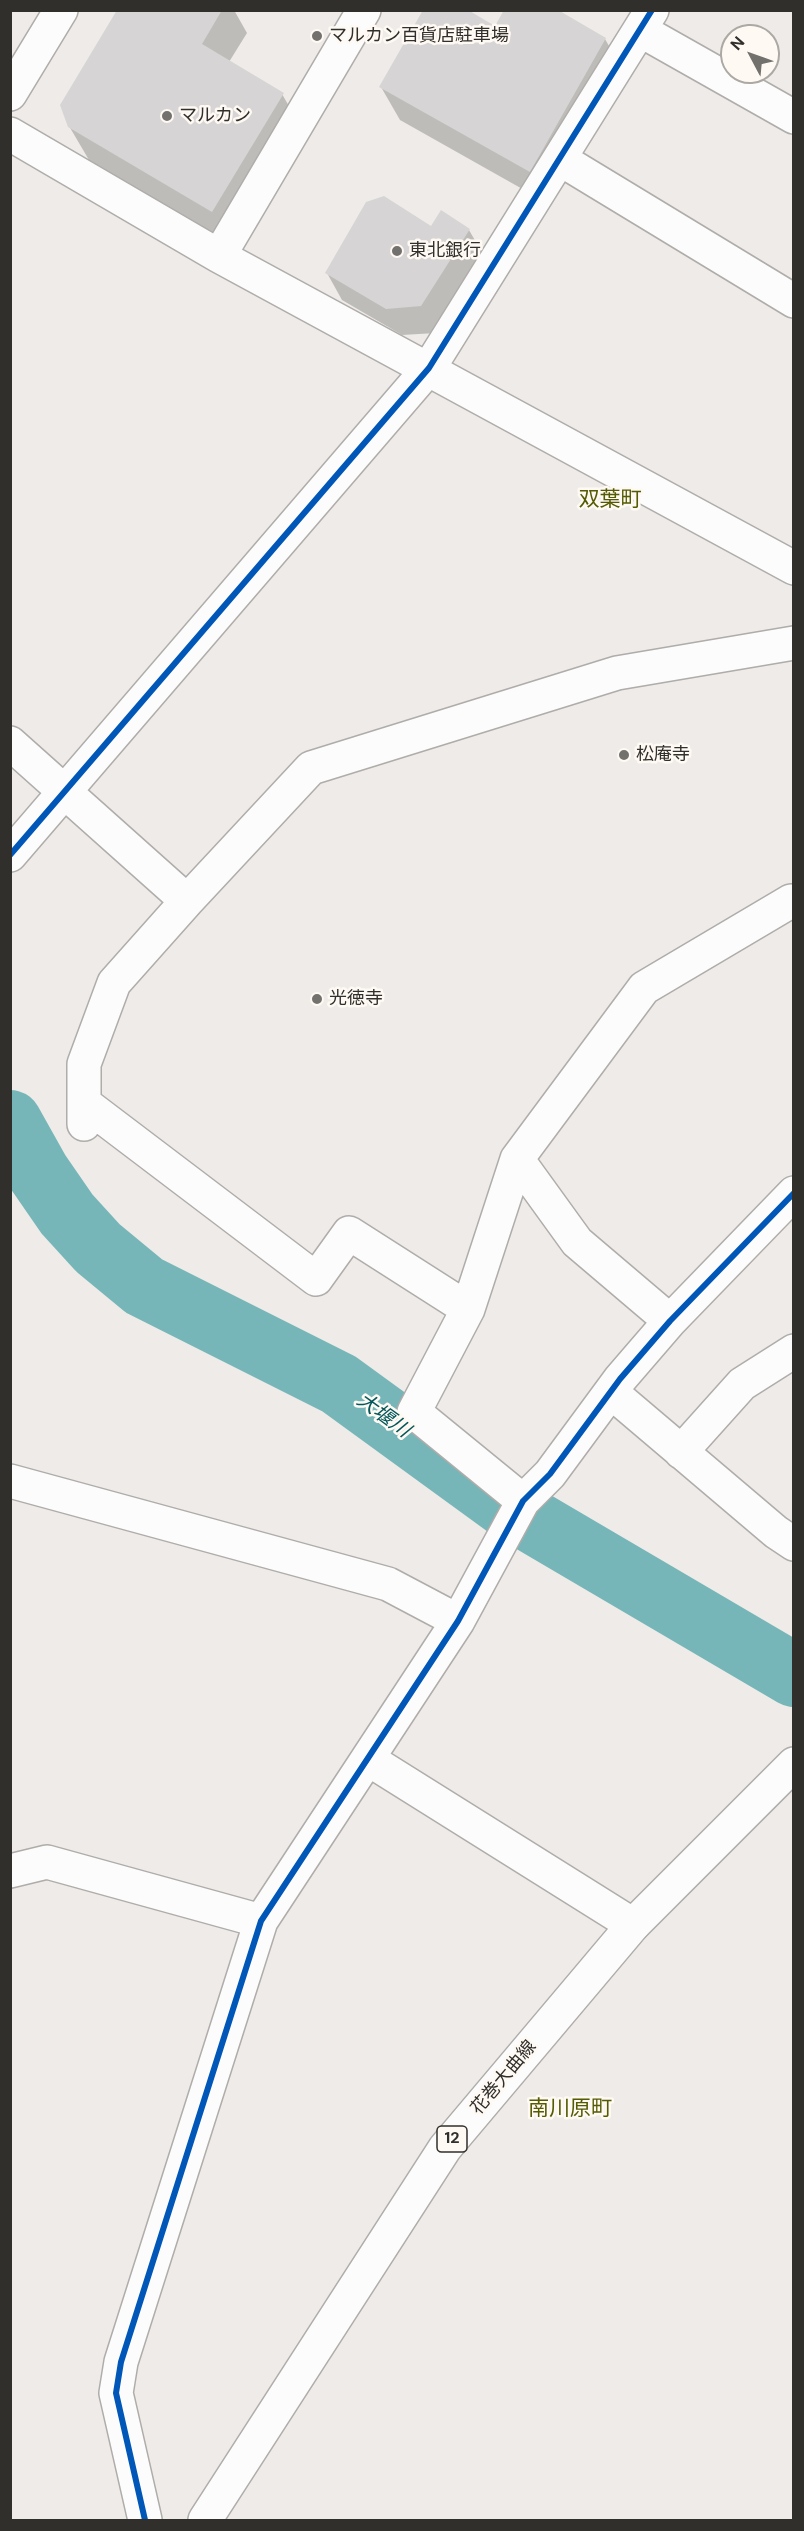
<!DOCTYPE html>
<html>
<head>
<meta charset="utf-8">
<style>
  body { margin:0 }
  #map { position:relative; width:804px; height:2531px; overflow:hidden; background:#eeebe8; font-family:"DM Sans",sans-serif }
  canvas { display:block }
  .frame { position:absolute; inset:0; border:12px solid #312f2c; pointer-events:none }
  .north { position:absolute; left:720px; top:24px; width:60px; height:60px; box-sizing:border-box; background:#fef9f3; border:2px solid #aca8a3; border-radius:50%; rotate:311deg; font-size:16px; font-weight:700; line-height:24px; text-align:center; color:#312f2c }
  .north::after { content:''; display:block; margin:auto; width:21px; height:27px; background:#73716e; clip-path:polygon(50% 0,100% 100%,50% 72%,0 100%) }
</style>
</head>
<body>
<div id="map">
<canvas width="804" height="2531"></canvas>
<div class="frame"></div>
<div class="north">N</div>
</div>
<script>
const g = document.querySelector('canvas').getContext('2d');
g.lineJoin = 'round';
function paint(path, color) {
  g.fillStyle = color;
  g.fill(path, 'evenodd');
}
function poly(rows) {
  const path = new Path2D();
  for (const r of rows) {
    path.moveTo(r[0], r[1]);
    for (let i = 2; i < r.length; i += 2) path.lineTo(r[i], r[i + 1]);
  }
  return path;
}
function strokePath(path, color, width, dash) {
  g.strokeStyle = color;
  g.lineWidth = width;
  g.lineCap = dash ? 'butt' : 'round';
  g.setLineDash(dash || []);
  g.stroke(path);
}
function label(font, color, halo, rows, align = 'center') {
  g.font = font + ' "DM Sans","Noto Sans JP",sans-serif';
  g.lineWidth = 5;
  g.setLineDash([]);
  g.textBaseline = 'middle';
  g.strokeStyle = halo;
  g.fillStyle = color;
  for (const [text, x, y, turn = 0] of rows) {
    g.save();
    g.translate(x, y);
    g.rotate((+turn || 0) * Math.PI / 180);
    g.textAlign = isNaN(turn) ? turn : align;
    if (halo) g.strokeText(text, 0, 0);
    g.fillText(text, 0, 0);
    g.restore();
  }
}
paint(poly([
  [119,10,234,10,247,33,229,62,282,94,301,127,231,245,89,160,69,126],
  [495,28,605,39,624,72,549,204,400,120,381,87],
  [431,228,469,230,484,256,436,333,402,335,342,300,327,273]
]), '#0003');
strokePath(poly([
  [10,1122,38,1172,67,1214,98,1248,144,1286,339,1384,508,1507,794,1675]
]), '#77b6b8', 64);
paint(poly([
  [117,10,222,10,202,44,284,93,212,212,68,127,60,105],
  [423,10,468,10,495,26,504,10,558,10,606,38,530,172,379,87],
  [384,196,431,226,441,210,470,229,421,306,386,309,325,273,366,202]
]), '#d6d4d4');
const minor = poly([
  [640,30,794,117],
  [10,94,61,10],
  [10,134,219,256,794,568],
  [560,159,794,301],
  [219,256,364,10],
  [10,743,187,901],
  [10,855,429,368,652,10],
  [84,1103,316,1279,349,1233,468,1309],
  [84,1124,84,1064,114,983,187,901,311,768,617,673,794,643],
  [517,1159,577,1242,670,1321],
  [611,1392,776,1532,794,1544],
  [681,1452,742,1384,794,1351],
  [10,1481,388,1584,458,1621],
  [523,1501,414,1412,468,1309,517,1159,644,988,791,901],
  [368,1759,633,1925],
  [10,1871,47,1862,261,1921],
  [145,2520,116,2393,121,2362,261,1921,458,1621,523,1501,550,1474,620,1379,670,1321,794,1193]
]);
const major = poly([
  [205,2520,445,2148,633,1925,794,1764]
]);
strokePath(minor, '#afacaa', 36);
strokePath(major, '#afacaa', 36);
strokePath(minor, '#fcfcfc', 33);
strokePath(major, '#fcfcfc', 33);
strokePath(poly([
  [10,855,429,368,652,10],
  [145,2520,116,2393,121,2362,261,1921,458,1621,523,1501,550,1474,620,1379,670,1321,794,1193]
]), '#0057b8', 6);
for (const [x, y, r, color] of [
  [317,36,6,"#73716e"],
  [167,116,6,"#73716e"],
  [397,251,6,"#73716e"],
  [624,755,6,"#73716e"],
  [317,999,6,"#73716e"]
]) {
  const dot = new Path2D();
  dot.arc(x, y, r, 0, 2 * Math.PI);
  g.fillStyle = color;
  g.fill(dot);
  strokePath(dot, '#fef9f3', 2);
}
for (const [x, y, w] of [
  [452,2139,30]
]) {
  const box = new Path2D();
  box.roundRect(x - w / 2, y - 13, w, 26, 4.5);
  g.fillStyle = '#fef9f3';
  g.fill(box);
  strokePath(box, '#312f2c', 1.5);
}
label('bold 16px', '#312f2c', null, [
  ["12",452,2139]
]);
label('18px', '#312f2c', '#fef9f3', [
  ["マルカン百貨店駐車場",329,36],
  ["マルカン",179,116],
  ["東北銀行",409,251],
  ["松庵寺",636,755],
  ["光徳寺",329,999]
], 'left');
label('18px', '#312f2c', '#fef9f3', [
  ["花巻大曲線",504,2078,-50]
]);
label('italic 20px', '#03575b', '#fef9f3', [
  ["大堰川",383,1416,36]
]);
label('21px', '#555b03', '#fef9f3', [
  ["双葉町",610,500],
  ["南川原町",570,2109]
]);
</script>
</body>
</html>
